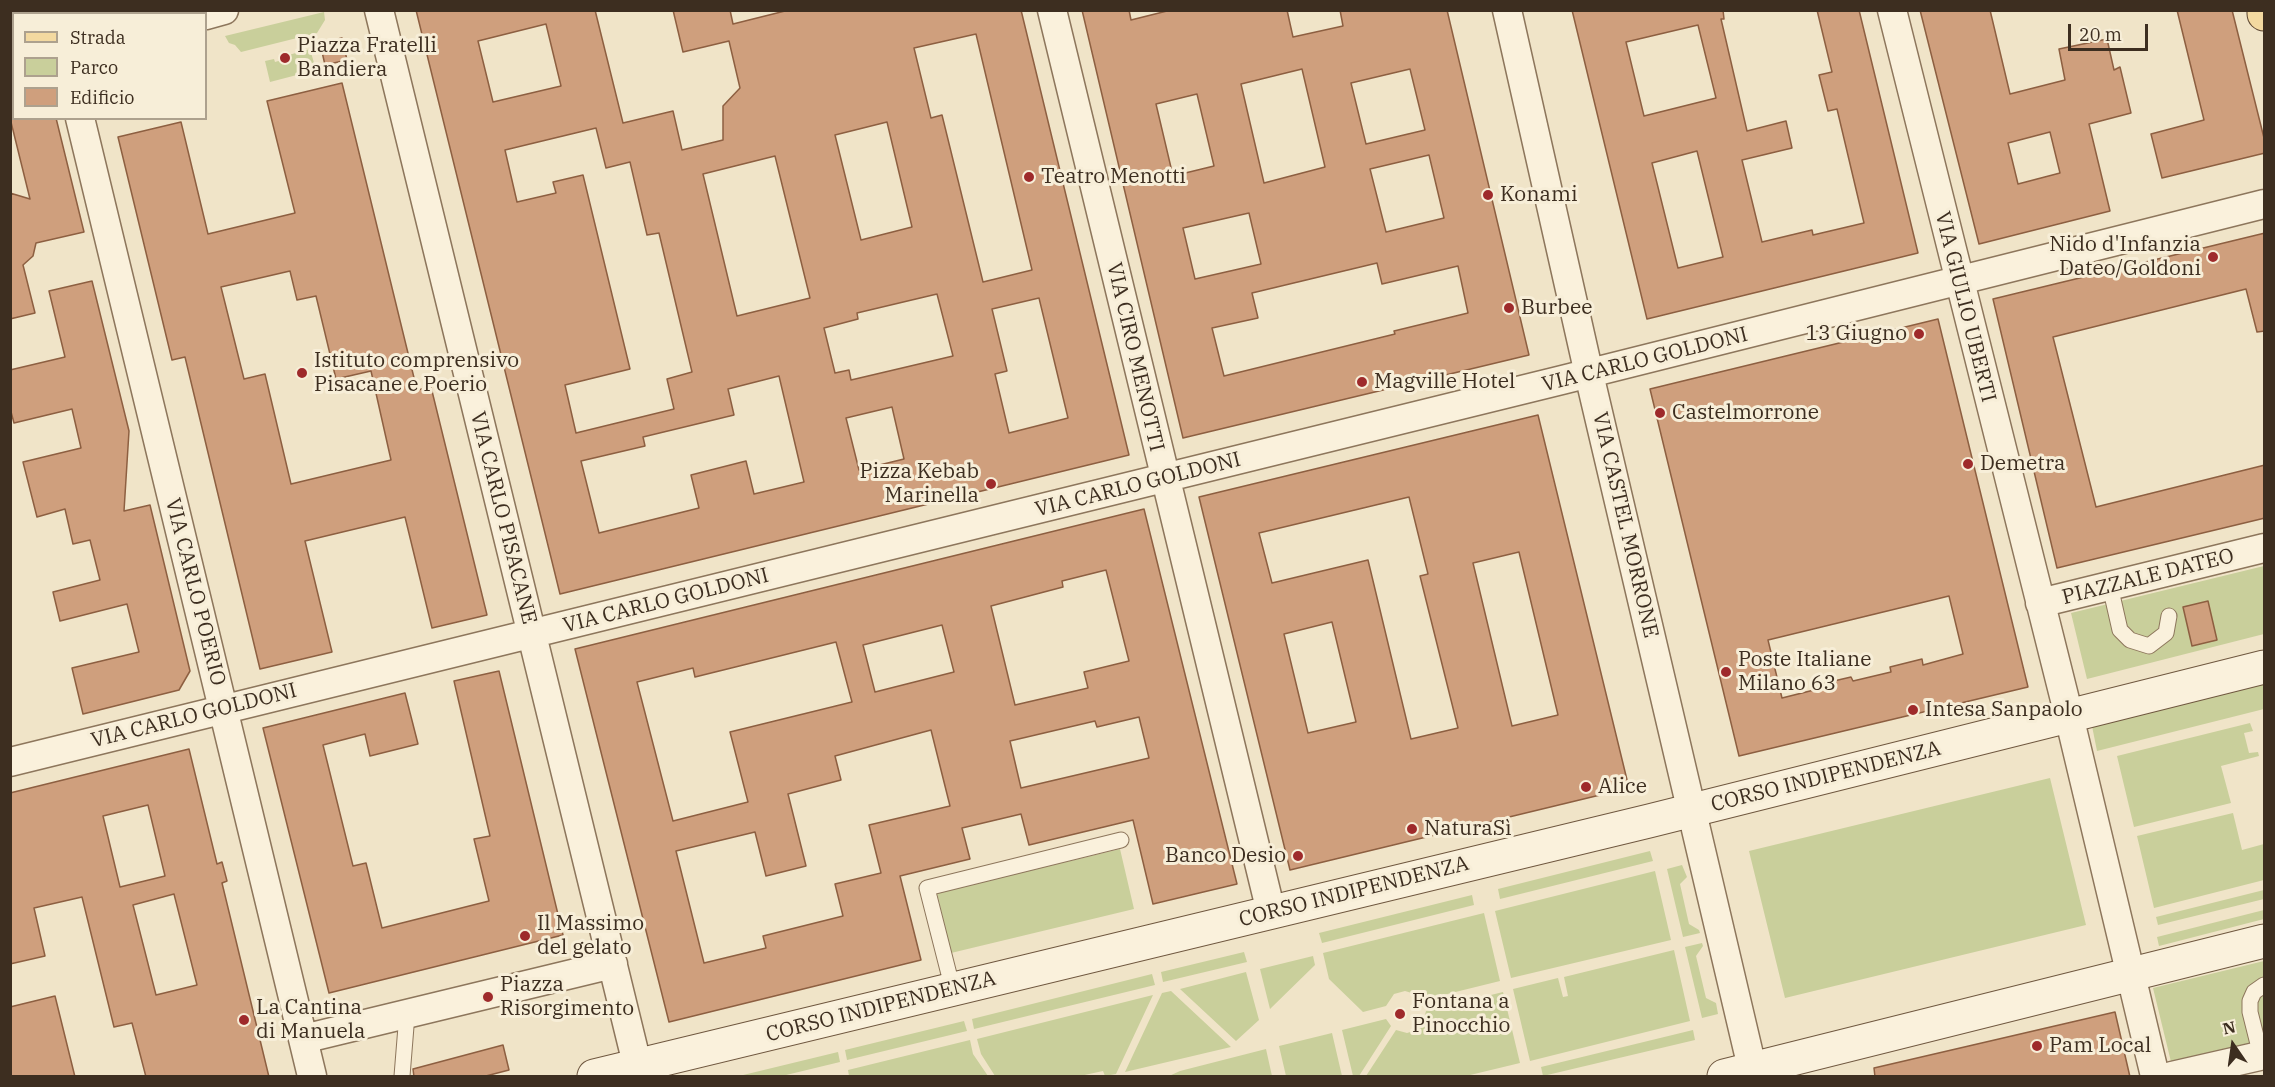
<!DOCTYPE html>
<html>
<head>
<meta charset="utf-8">
<style>
  body { margin:0 }
  #map { position:relative; width:2275px; height:1087px; overflow:hidden; background:#f0e4c8; font-family:"IBM Plex Serif",serif }
  canvas { display:block }
  .frame { position:absolute; inset:0; border:12px solid #3d2e20; pointer-events:none }
  .legend { position:absolute; left:12px; top:12px; width:195px; height:108px; box-sizing:border-box; background:#f7eed8; border:2px solid #ada18e; margin:0; padding:8px 10px; list-style:none; font-size:18px; color:#3d2e20 }
  .legend li { display:flex; align-items:center; gap:12px; height:30px }
  .legend b { width:30px; border:2px solid #ada18e }
  .north { position:absolute; left:2203px; top:1015px; width:60px; height:60px; -webkit-text-stroke:4px #f7eed8; paint-order:stroke; rotate:347deg; font-size:16px; font-weight:700; line-height:24px; text-align:center; color:#3d2e20 }
  .north::after { content:''; display:block; margin:auto; width:21px; height:27px; background:#3d2e20; clip-path:polygon(50% 0,100% 100%,50% 72%,0 100%) }
  .scale { position:absolute; left:2068px; top:24px; width:80px; height:27px; box-sizing:border-box; border:3px solid #3d2e20; border-top:0; padding-left:8px; font-size:18px; line-height:21px; white-space:nowrap; color:#3d2e20; -webkit-text-stroke:4px #f7eed8; paint-order:stroke }
</style>
</head>
<body>
<div id="map">
<canvas width="2275" height="1087"></canvas>
<div class="frame"></div>
<ul class="legend">
<li><b style="height:8px;background:#f3d9a0"></b>Strada</li>
<li><b style="height:16px;background:#c9cf9b"></b>Parco</li>
<li><b style="height:16px;background:#cf9f7d"></b>Edificio</li>
</ul>
<div class="north">N</div>
<div class="scale">20 m</div>
</div>
<script>
const g = document.querySelector('canvas').getContext('2d');
g.lineJoin = 'round';
function paint(path, color) {
  g.fillStyle = color;
  g.fill(path, 'evenodd');
}
function poly(rows) {
  const path = new Path2D();
  for (const r of rows) {
    path.moveTo(r[0], r[1]);
    for (let i = 2; i < r.length; i += 2) path.lineTo(r[i], r[i + 1]);
  }
  return path;
}
function strokePath(path, color, width, dash) {
  g.strokeStyle = color;
  g.lineWidth = width;
  g.lineCap = dash ? 'butt' : 'round';
  g.setLineDash(dash || []);
  g.stroke(path);
}
function label(font, color, halo, rows, align = 'center') {
  g.font = font + ' "IBM Plex Serif",serif';
  g.lineWidth = 6;
  g.setLineDash([]);
  g.textBaseline = 'middle';
  g.strokeStyle = halo;
  g.fillStyle = color;
  for (const [text, x, y, turn = 0] of rows) {
    g.save();
    g.translate(x, y);
    g.rotate((+turn || 0) * Math.PI / 180);
    g.textAlign = isNaN(turn) ? turn : align;
    if (halo) g.strokeText(text, 0, 0);
    g.fillText(text, 0, 0);
    g.restore();
  }
}
paint(poly([
  [324,12,325,20,317,33,241,52,235,45,229,43,225,36],
  [310,49,316,70,270,82,265,61,274,59,275,62,285,59,285,56],
  [2264,566,2264,634,2087,679,2071,613],
  [2264,679,2264,709,2097,751,2092,726],
  [2250,723,2253,731,2244,733,2249,753,2258,752,2259,756,2221,766,2231,803,2134,827,2117,756],
  [2050,778,2086,925,1785,998,1749,851],
  [2233,813,2242,850,2264,844,2264,880,2154,908,2137,836],
  [1120,849,1134,909,951,953,937,893],
  [1650,851,1653,861,1500,899,1498,889],
  [1682,865,1687,877,1680,884,1689,924,1699,930,1700,933,1683,937,1667,869],
  [1655,871,1671,940,1511,978,1495,911],
  [2264,890,2264,899,2158,925,2156,917],
  [1472,895,1474,905,1322,943,1319,933],
  [2264,910,2264,919,2159,946,2157,937],
  [1484,913,1500,981,1423,1000,1415,994,1405,991,1394,994,1386,1006,1363,1012,1329,979,1323,953],
  [1702,943,1703,946,1696,956,1706,998,1716,1003,1718,1014,1702,1018,1685,947],
  [1674,950,1690,1021,1530,1061,1513,989,1558,978,1563,997,1568,996,1564,977],
  [1244,952,1247,962,1163,982,1161,972],
  [1313,956,1315,965,1270,1009,1260,969],
  [2264,961,2264,1044,2172,1066,2153,988],
  [1246,972,1259,1020,1236,1041,1180,989],
  [1152,974,1155,985,974,1029,972,1019],
  [1171,991,1231,1047,1125,1072,1162,993],
  [1503,992,1520,1063,1466,1076,1366,1076,1396,1030,1407,1033,1417,1030,1423,1022,1426,1011],
  [1153,995,1116,1074,1105,1076,1103,1071,1080,1076,995,1076,981,1054,977,1039],
  [1386,1019,1391,1026,1359,1076,1353,1076,1342,1030],
  [964,1021,967,1031,847,1060,845,1050],
  [1693,1030,1695,1040,1543,1076,1541,1067],
  [1332,1033,1342,1076,1286,1076,1279,1046],
  [970,1040,973,1054,988,1076,849,1076,848,1070],
  [1266,1049,1272,1076,1169,1076,1180,1071],
  [838,1052,840,1062,782,1076,739,1076]
]), '#c9cf9b');
const building = poly([
  [416,10,595,10,623,123,673,111,682,150,723,140,723,106,740,88,729,41,683,52,673,10,730,10,733,24,789,10,1021,10,1129,455,560,594,416,10],
  [546,24,561,86,493,102,478,41,546,24],
  [976,34,1032,270,983,282,942,115,931,118,914,48,976,34],
  [887,122,912,227,861,240,835,135,887,122],
  [596,128,606,168,630,162,647,235,659,233,692,372,667,379,674,409,576,433,565,385,630,369,583,175,553,182,556,193,517,202,505,150,596,128],
  [775,156,810,298,737,316,703,174,775,156],
  [937,294,953,356,851,380,849,370,835,373,824,328,858,319,857,313,937,294],
  [1039,298,1068,418,1009,433,995,374,1007,371,992,309,1039,298],
  [779,376,804,482,754,494,746,461,691,475,699,508,599,533,581,461,645,446,643,437,734,415,728,389,779,376],
  [892,407,904,459,859,470,846,418,892,407],
  [1082,10,1129,10,1131,20,1171,10,1287,10,1293,37,1343,26,1340,10,1447,10,1529,355,1183,438,1082,10],
  [1302,69,1325,167,1264,183,1241,84,1302,69],
  [1410,69,1425,130,1366,144,1351,83,1410,69],
  [1197,94,1214,166,1173,176,1156,104,1197,94],
  [1429,155,1444,218,1386,232,1370,169,1429,155],
  [1249,213,1261,264,1195,279,1183,228,1249,213],
  [1377,263,1382,284,1458,266,1468,313,1394,331,1395,334,1224,376,1212,328,1258,318,1252,293,1377,263],
  [1572,10,1723,10,1724,19,1721,19,1747,131,1786,121,1792,148,1742,160,1762,242,1812,230,1813,235,1864,223,1837,109,1828,111,1819,75,1832,72,1817,10,1859,10,1918,253,1647,319,1572,10],
  [1698,25,1716,98,1644,116,1626,42,1698,25],
  [1697,151,1723,257,1678,268,1652,163,1697,151],
  [1920,10,1990,10,2010,94,2065,80,2059,49,2107,39,2114,70,2120,67,2131,113,2089,124,2110,211,1979,244,1920,10],
  [2050,132,2060,173,2018,184,2008,143,2050,132],
  [2177,10,2232,10,2265,142,2265,153,2162,178,2151,134,2204,120,2177,10],
  [342,38,347,60,325,65,320,43,342,38],
  [342,83,417,390,431,387,487,615,432,628,405,517,305,541,332,652,260,669,185,357,172,360,118,137,181,122,208,234,295,213,267,101,342,83],
  [290,271,297,300,316,296,336,379,371,371,391,460,291,484,265,374,244,379,221,287,290,271],
  [10,118,56,118,84,232,36,243,33,256,23,265,35,313,10,319,10,193,30,199,10,118],
  [2265,233,2265,331,2257,332,2246,289,2053,337,2096,507,2265,465,2265,518,2057,568,1993,299,2265,233],
  [92,281,129,431,124,511,150,505,190,671,179,690,83,714,72,668,139,652,127,604,60,621,53,592,100,580,90,540,73,544,65,509,37,517,23,462,81,448,72,409,14,423,10,408,10,370,65,357,49,291,92,281],
  [1938,319,2028,687,1739,756,1650,389,1938,319],
  [1949,596,1963,654,1923,665,1922,659,1890,667,1891,672,1853,681,1851,677,1821,684,1822,688,1782,698,1768,640,1949,596],
  [1538,415,1629,788,1290,870,1199,497,1538,415],
  [1409,497,1428,574,1420,576,1458,728,1411,739,1368,560,1272,583,1259,533,1409,497],
  [1519,552,1558,715,1512,726,1473,563,1519,552],
  [1332,622,1356,722,1308,733,1284,634,1332,622],
  [1144,509,1237,884,1153,904,1133,820,1029,845,1021,814,962,828,970,859,900,876,921,960,669,1022,575,649,1144,509],
  [1106,570,1129,661,1084,672,1088,688,1015,705,991,606,1063,587,1062,581,1106,570],
  [942,625,954,672,875,692,863,645,942,625],
  [836,642,852,702,730,732,748,802,673,821,637,682,693,668,695,677,836,642],
  [1139,717,1149,758,1021,788,1010,741,1095,721,1097,727,1139,717],
  [931,730,950,806,869,825,881,873,835,884,843,916,763,936,766,948,704,963,676,851,755,832,766,876,806,866,788,794,841,780,835,756,931,730],
  [2208,601,2217,640,2192,646,2183,607,2208,601],
  [499,671,563,935,329,993,263,728,405,693,418,744,370,756,365,734,323,745,353,866,366,863,382,928,489,901,474,839,490,836,454,681,499,671],
  [189,749,217,864,222,862,227,881,222,883,269,1077,146,1077,132,1023,114,1027,82,897,34,908,45,956,10,964,10,793,189,749],
  [148,805,165,876,120,887,103,816,148,805],
  [174,894,197,985,156,995,133,905,174,894],
  [55,996,75,1077,10,1077,10,1007,55,996],
  [2115,1012,2130,1077,1875,1077,1874,1068,2115,1012],
  [503,1045,509,1070,482,1077,414,1077,413,1069,503,1045]
]);
paint(building, '#cf9f7d');
strokePath(building, '#8d5f41', 1.5);
const lane = poly([
  [2110,586,2120,630,2130,640,2149,646,2166,633,2169,616],
  [953,990,927,888,1121,840],
  [2261,1056,2250,1012,2250,1001,2254,992,2264,985],
  [402,1076,407,1014]
]);
const street = poly([
  [54,10,54,14],
  [379,10,640,1076],
  [1052,10,1271,912],
  [1507,10,1589,374,1754,1076],
  [1892,10,2069,716,2155,1076],
  [206,15,224,10],
  [10,63,14,62],
  [80,118,312,1076],
  [2040,603,2264,548],
  [10,762,1562,380,2264,204],
  [303,1039,613,964],
  [2172,1076,2264,1055]
]);
const secondary = poly([
  [594,1076,1649,821,2264,667],
  [1724,1076,2264,941]
]);
const primary = poly([
  [2264,10,2264,14]
]);
strokePath(lane, '#8d765c', 17);
strokePath(street, '#8d765c', 31);
strokePath(secondary, '#6f573f', 35);
strokePath(primary, '#5b4430', 35);
strokePath(lane, '#faf1dc', 15);
strokePath(street, '#faf1dc', 28);
strokePath(secondary, '#faf1dc', 33);
strokePath(primary, '#f3d9a0', 33);
for (const [x, y, r, color] of [
  [285,58,6,"#9e2a2b"],
  [1029,177,6,"#9e2a2b"],
  [1488,195,6,"#9e2a2b"],
  [2213,257,6,"#9e2a2b"],
  [1509,308,6,"#9e2a2b"],
  [1919,334,6,"#9e2a2b"],
  [302,373,6,"#9e2a2b"],
  [1362,382,6,"#9e2a2b"],
  [1660,413,6,"#9e2a2b"],
  [1968,464,6,"#9e2a2b"],
  [991,484,6,"#9e2a2b"],
  [1726,672,6,"#9e2a2b"],
  [1913,710,6,"#9e2a2b"],
  [1586,787,6,"#9e2a2b"],
  [1412,829,6,"#9e2a2b"],
  [1298,856,6,"#9e2a2b"],
  [525,936,6,"#9e2a2b"],
  [488,997,6,"#9e2a2b"],
  [1400,1014,6,"#9e2a2b"],
  [244,1020,6,"#9e2a2b"],
  [2037,1046,6,"#9e2a2b"]
]) {
  const dot = new Path2D();
  dot.arc(x, y, r, 0, 2 * Math.PI);
  g.fillStyle = color;
  g.fill(dot);
  strokePath(dot, '#f7eed8', 2);
}
label('21px', '#3d2e20', '#f7eed8', [
  ["Piazza Fratelli",297,46],
  ["Bandiera",297,70],
  ["Teatro Menotti",1041,177],
  ["Konami",1500,195],
  ["Nido d'Infanzia",2201,245,"right"],
  ["Dateo/Goldoni",2201,269,"right"],
  ["Burbee",1521,308],
  ["13 Giugno",1907,334,"right"],
  ["Istituto comprensivo",314,361],
  ["Pisacane e Poerio",314,385],
  ["Magville Hotel",1374,382],
  ["Castelmorrone",1672,413],
  ["Demetra",1980,464],
  ["Pizza Kebab",979,472,"right"],
  ["Marinella",979,496,"right"],
  ["Poste Italiane",1738,660],
  ["Milano 63",1738,684],
  ["Intesa Sanpaolo",1925,710],
  ["Alice",1598,787],
  ["NaturaSì",1424,829],
  ["Banco Desio",1286,856,"right"],
  ["Il Massimo",537,924],
  ["del gelato",537,948],
  ["Piazza",500,985],
  ["Risorgimento",500,1009],
  ["Fontana a",1412,1002],
  ["Pinocchio",1412,1026],
  ["La Cantina",256,1008],
  ["di Manuela",256,1032],
  ["Pam Local",2049,1046]
], 'left');
label('21px', '#3d2e20', '#f7eed8', [
  ["VIA GIULIO UBERTI",1965,307,76],
  ["VIA CIRO MENOTTI",1135,357,77],
  ["VIA CARLO GOLDONI",1645,360,-14],
  ["VIA CARLO GOLDONI",1138,485,-14],
  ["VIA CARLO PISACANE",503,518,76],
  ["VIA CASTEL MORRONE",1625,525,77],
  ["PIAZZALE DATEO",2148,577,-14],
  ["VIA CARLO POERIO",195,592,76],
  ["VIA CARLO GOLDONI",666,601,-14],
  ["VIA CARLO GOLDONI",194,716,-14],
  ["CORSO INDIPENDENZA",1826,777,-14],
  ["CORSO INDIPENDENZA",1354,892,-14],
  ["CORSO INDIPENDENZA",881,1007,-14]
]);
</script>
</body>
</html>
